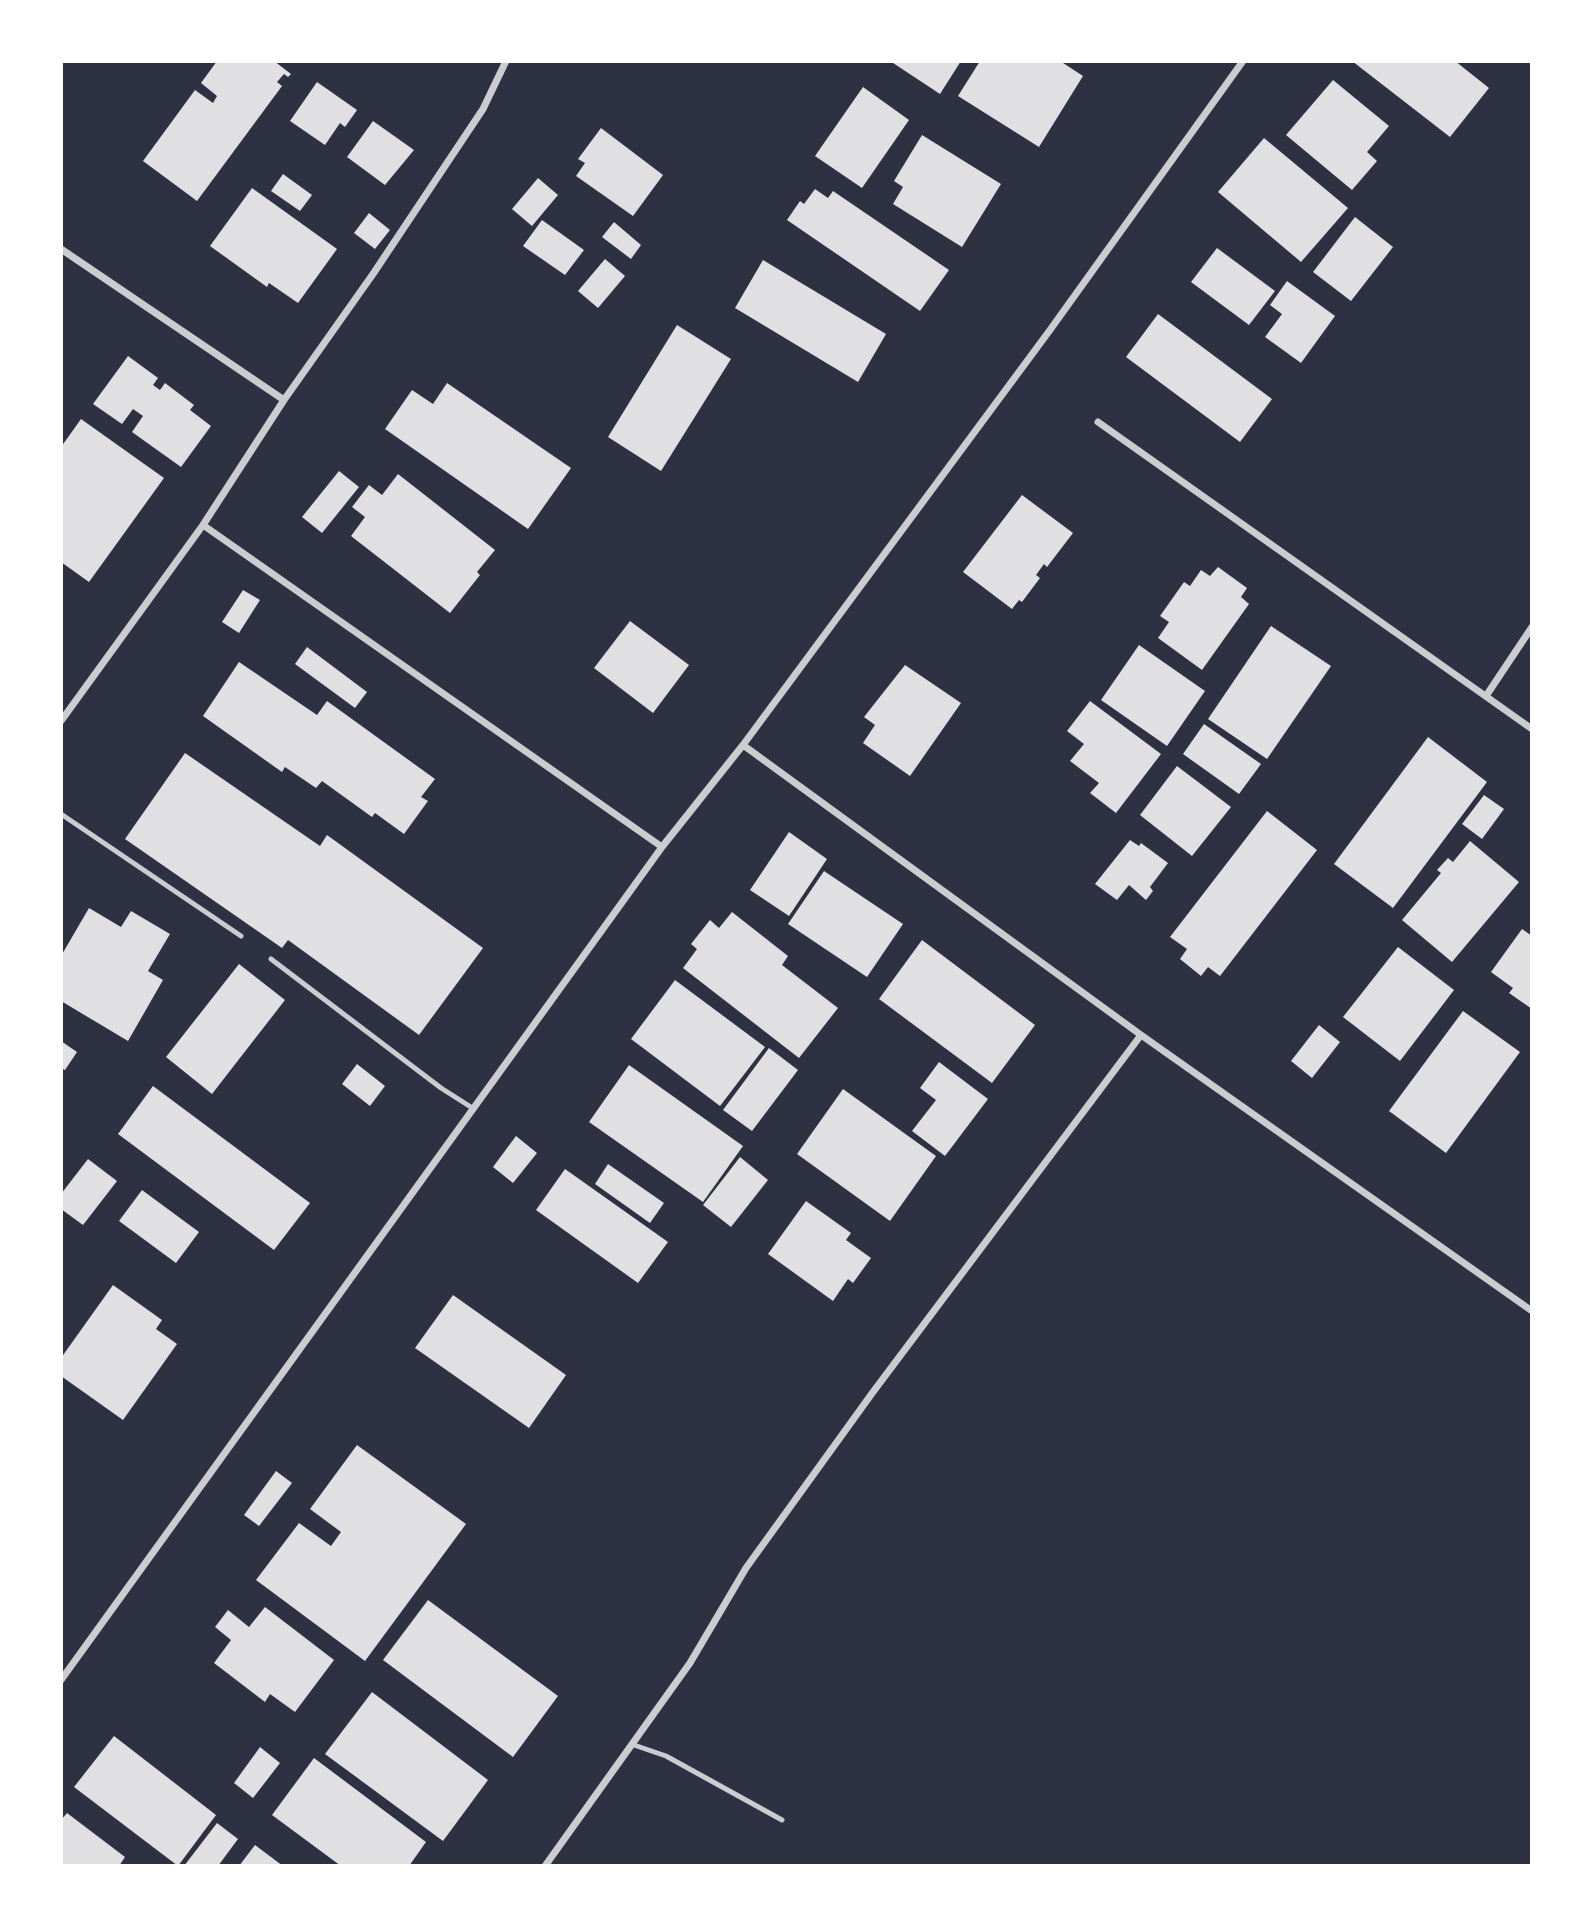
<!DOCTYPE html>
<html>
<head>
<meta charset="utf-8">
<style>
  body { margin:0 }
  #map { position:relative; width:1593px; height:1927px; overflow:hidden; background:#2d3142; font-family:Merriweather,serif }
  canvas { display:block }
  .frame { position:absolute; inset:0; border:63px solid #fff; pointer-events:none }
</style>
</head>
<body>
<div id="map">
<canvas width="1593" height="1927"></canvas>
<div class="frame"></div>
</div>
<script>
const g = document.querySelector('canvas').getContext('2d');
g.lineJoin = 'round';
function paint(path, color) {
  g.fillStyle = color;
  g.fill(path, 'evenodd');
}
function poly(rows) {
  const path = new Path2D();
  for (const r of rows) {
    path.moveTo(r[0], r[1]);
    for (let i = 2; i < r.length; i += 2) path.lineTo(r[i], r[i + 1]);
  }
  return path;
}
function strokePath(path, color, width, dash) {
  g.strokeStyle = color;
  g.lineWidth = width;
  g.lineCap = dash ? 'butt' : 'round';
  g.setLineDash(dash || []);
  g.stroke(path);
}
paint(poly([
  [217,61,274,61,291,74,288,77,284,74,277,82,282,86,197,201,143,161,195,90,213,103,217,96,201,83],
  [890,61,961,61,940,94],
  [980,61,1060,61,1083,76,1039,147,958,96],
  [1352,61,1455,61,1489,88,1450,137],
  [1333,80,1389,126,1367,152,1377,161,1352,190,1286,135],
  [317,82,357,110,345,127,340,123,325,145,290,121],
  [863,87,909,120,862,188,815,156],
  [373,121,414,150,385,185,347,157],
  [601,128,663,175,633,216,576,176,585,163,578,159],
  [922,135,1001,184,962,247,893,204,903,187,894,181],
  [1264,138,1348,208,1301,262,1218,192],
  [283,174,312,195,300,211,271,191],
  [538,178,558,195,532,226,512,209],
  [252,188,337,249,298,303,269,283,267,287,210,246],
  [815,189,828,198,833,191,949,270,920,311,787,220,800,201,804,204],
  [369,213,390,230,375,249,354,233],
  [1355,217,1393,247,1351,301,1313,272],
  [542,220,584,250,565,275,523,246],
  [614,222,641,245,631,259,602,237],
  [1217,248,1275,291,1249,325,1191,282],
  [605,259,625,276,598,308,578,291],
  [763,260,886,334,858,382,735,308],
  [1287,281,1335,316,1301,363,1265,337,1282,314,1270,305],
  [1158,314,1272,399,1240,442,1126,357],
  [677,325,731,359,661,471,608,437],
  [128,356,158,378,153,385,160,390,165,383,194,405,190,410,211,426,181,467,132,432,143,416,133,409,122,424,93,404],
  [447,383,571,468,528,529,385,429,412,390,433,404],
  [81,419,164,478,89,582,61,562,61,447],
  [339,471,359,487,322,533,302,517],
  [398,474,495,550,477,572,480,575,450,613,351,536,365,517,352,507,369,485,382,495],
  [1022,495,1073,533,1047,567,1044,564,1036,575,1040,578,1022,602,1019,600,1012,609,963,572],
  [1218,567,1247,588,1241,597,1249,604,1202,670,1158,638,1169,622,1160,616,1184,582,1190,586,1201,570,1210,576],
  [243,590,260,600,239,633,222,622],
  [630,621,689,665,653,713,594,668],
  [1271,626,1331,666,1267,759,1208,719],
  [1139,645,1205,691,1167,746,1101,700],
  [307,647,367,692,355,708,295,664],
  [239,662,317,715,327,701,435,779,421,797,428,801,404,834,375,813,372,817,322,781,316,788,285,767,282,772,203,716],
  [905,665,961,703,910,776,863,743,875,725,864,717],
  [1090,701,1161,754,1116,813,1090,793,1099,783,1070,761,1084,744,1067,731],
  [1204,724,1261,764,1239,794,1183,754],
  [1428,737,1487,782,1393,908,1334,864],
  [185,753,320,846,327,835,483,948,419,1035,288,940,282,948,125,839],
  [1177,766,1231,807,1192,856,1140,815],
  [1484,795,1504,809,1482,839,1462,824],
  [1267,811,1317,850,1220,976,1208,967,1201,976,1180,959,1187,949,1170,937],
  [789,832,827,859,789,916,750,890],
  [1130,840,1139,846,1141,843,1168,863,1150,887,1153,891,1146,900,1129,885,1117,900,1095,884],
  [1470,841,1519,882,1452,962,1402,920,1441,873,1437,870,1448,858,1453,862],
  [824,871,903,924,867,977,788,924],
  [89,908,121,927,131,911,170,934,148,971,163,980,128,1041,61,1001,61,956],
  [732,912,788,956,782,965,838,1008,799,1058,683,968,697,949,691,944,710,920,719,928],
  [1522,929,1532,936,1532,1009,1509,993,1513,988,1491,972],
  [922,940,1035,1025,992,1083,879,999],
  [1398,947,1454,990,1400,1061,1343,1017],
  [239,964,285,1000,212,1094,166,1057],
  [675,980,765,1047,720,1106,631,1039],
  [1463,1011,1520,1052,1446,1153,1389,1111],
  [1319,1025,1340,1042,1312,1078,1291,1061],
  [61,1041,77,1052,65,1070,61,1068],
  [769,1048,798,1070,752,1131,723,1110],
  [939,1062,988,1099,945,1156,912,1131,936,1100,920,1088],
  [357,1064,385,1086,370,1106,342,1084],
  [629,1065,743,1146,703,1202,589,1122],
  [153,1086,310,1203,274,1250,118,1134],
  [843,1089,936,1156,890,1221,797,1154],
  [516,1136,537,1153,513,1183,493,1167],
  [740,1157,768,1180,731,1227,703,1205],
  [88,1159,117,1181,83,1225,61,1209,61,1194],
  [608,1164,664,1203,650,1223,595,1184],
  [565,1169,668,1242,638,1283,536,1210],
  [142,1190,199,1232,176,1263,119,1221],
  [806,1201,851,1233,846,1240,871,1258,853,1283,848,1279,833,1301,768,1254],
  [113,1285,162,1320,156,1329,177,1344,123,1420,61,1376,61,1358],
  [453,1295,566,1375,529,1428,415,1348],
  [357,1445,466,1524,365,1661,256,1580,299,1523,331,1546,341,1532,310,1509],
  [276,1471,292,1483,259,1526,244,1515],
  [428,1600,558,1696,513,1757,383,1660],
  [265,1607,334,1660,295,1712,270,1694,265,1702,214,1663,231,1640,215,1627,228,1610,249,1627],
  [372,1692,488,1780,443,1841,325,1754],
  [114,1736,216,1815,178,1866,74,1787],
  [260,1747,280,1763,253,1798,234,1783],
  [314,1758,426,1842,409,1866,341,1866,272,1815],
  [67,1813,125,1857,119,1866,61,1866,61,1820],
  [217,1823,238,1839,218,1866,184,1866],
  [255,1845,283,1866,239,1866]
]), '#e0e0e3');
strokePath(poly([
  [61,814,241,936],
  [271,959,441,1088,474,1109],
  [634,1745,666,1756,782,1820]
]), '#caccd0', 5);
strokePath(poly([
  [61,249,284,400],
  [1098,422,1532,729],
  [203,525,662,847],
  [1486,696,1532,627],
  [61,721,203,525,284,400,373,274,483,109,506,61],
  [743,745,1141,1035,1532,1311],
  [61,1680,662,847,743,745,1050,330,1243,61],
  [545,1866,690,1663,746,1568,873,1392,1141,1035]
]), '#caccd0', 7);
</script>
</body>
</html>
